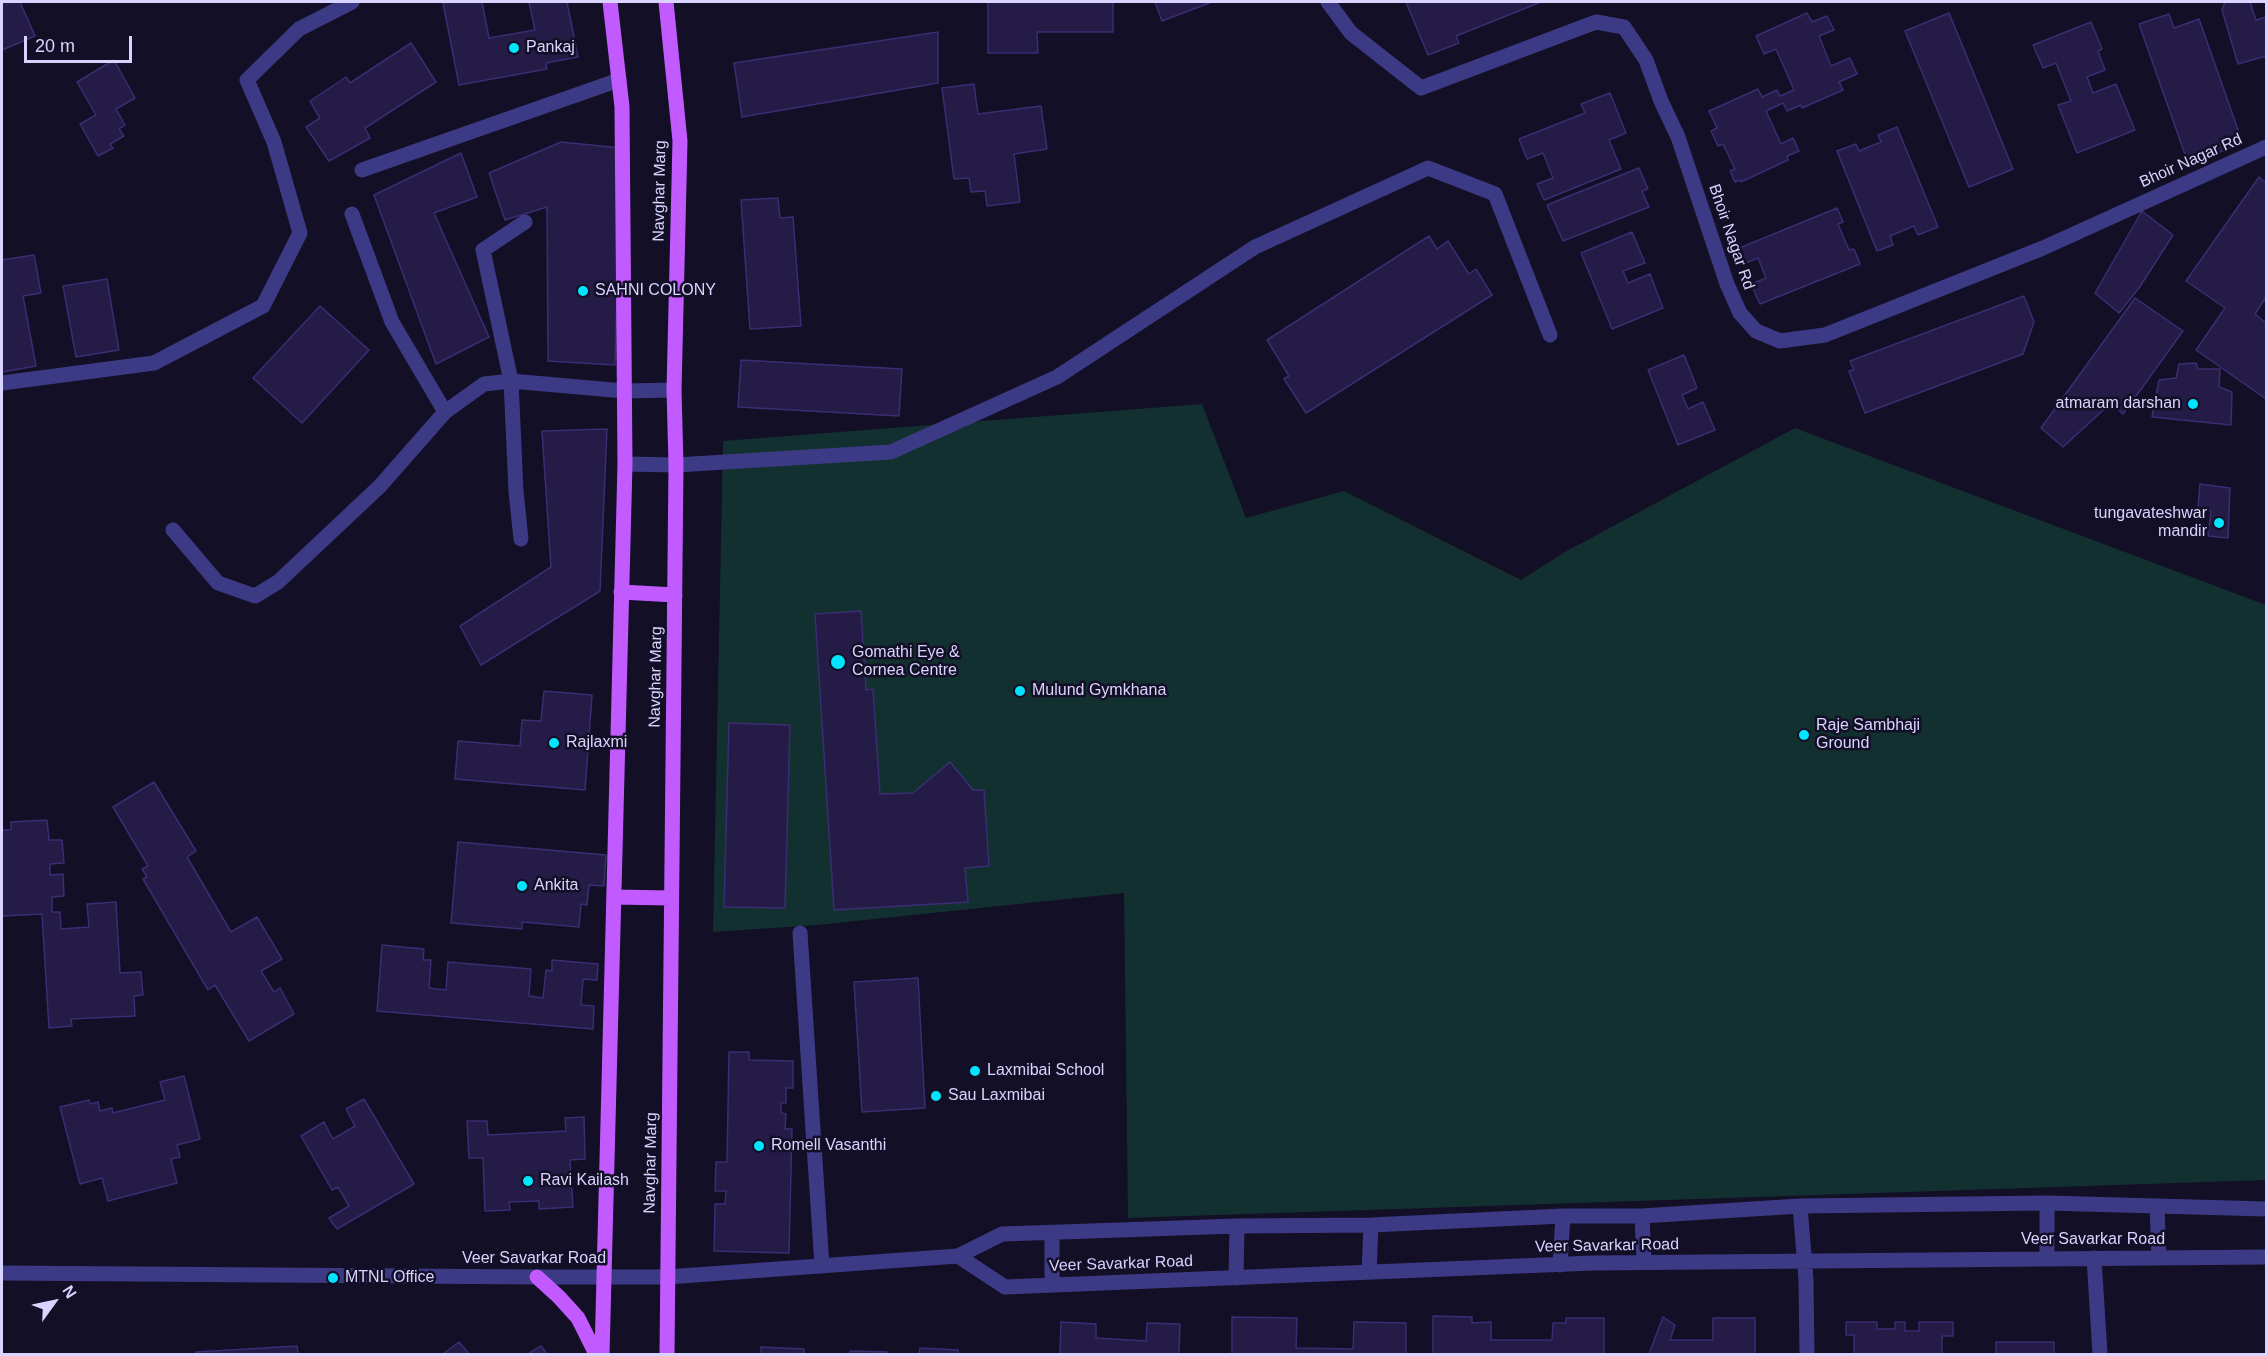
<!DOCTYPE html>
<html>
<head>
<meta charset="utf-8">
<style>
  body { margin:0 }
  #map { position:relative; width:2268px; height:1356px; overflow:hidden; background:#130f26; font-family:Arial,sans-serif }
  canvas { display:block }
  .frame { position:absolute; inset:0; border:3px solid #d9d4ff; pointer-events:none }
  .north { position:absolute; left:24px; top:1272px; width:60px; height:60px; -webkit-text-stroke:4px #130f26; paint-order:stroke; rotate:57deg; font-size:16px; font-weight:700; line-height:24px; text-align:center; color:#d9d4ff }
  .north::after { content:''; display:block; margin:auto; width:21px; height:27px; background:#d9d4ff; clip-path:polygon(50% 0,100% 100%,50% 72%,0 100%) }
  .scale { position:absolute; left:24px; top:36px; width:108px; height:27px; box-sizing:border-box; border:3px solid #d9d4ff; border-top:0; padding-left:8px; font-size:18px; line-height:21px; white-space:nowrap; color:#d9d4ff; -webkit-text-stroke:4px #130f26; paint-order:stroke }
</style>
</head>
<body>
<div id="map">
<canvas width="2268" height="1356"></canvas>
<div class="frame"></div>
<div class="north">N</div>
<div class="scale">20 m</div>
</div>
<script>
const g = document.querySelector('canvas').getContext('2d');
g.lineJoin = 'round';
function paint(path, color) {
  g.fillStyle = color;
  g.fill(path, 'evenodd');
}
function poly(rows) {
  const path = new Path2D();
  for (const r of rows) {
    path.moveTo(r[0], r[1]);
    for (let i = 2; i < r.length; i += 2) path.lineTo(r[i], r[i + 1]);
  }
  return path;
}
function strokePath(path, color, width, dash) {
  g.strokeStyle = color;
  g.lineWidth = width;
  g.lineCap = dash ? 'butt' : 'round';
  g.setLineDash(dash || []);
  g.stroke(path);
}
function label(font, color, halo, rows, align = 'center') {
  g.font = font + ' Arial,sans-serif';
  g.lineWidth = 5;
  g.setLineDash([]);
  g.textBaseline = 'middle';
  g.strokeStyle = halo;
  g.fillStyle = color;
  for (const [text, x, y, turn = 0] of rows) {
    g.save();
    g.translate(x, y);
    g.rotate((+turn || 0) * Math.PI / 180);
    g.textAlign = isNaN(turn) ? turn : align;
    if (halo) g.strokeText(text, 0, 0);
    g.fillText(text, 0, 0);
    g.restore();
  }
}
paint(poly([
  [1202,404,1246,518,1344,491,1521,580,1565,552,1795,428,2266,605,2266,1180,1128,1218,1124,893,817,925,713,932,723,441]
]), '#12302f');
const building = poly([
  [2,2,20,2,35,36,2,50,2,2],
  [453,2,482,2,489,38,535,30,529,2,567,2,578,57,546,63,547,69,459,85,443,3,453,2],
  [988,2,1113,2,1113,32,1037,32,1038,53,988,53,988,2],
  [1155,2,1212,2,1162,21,1155,2],
  [1406,2,1541,2,1456,36,1459,43,1428,55,1406,2],
  [2225,2,2250,2,2256,20,2266,17,2266,56,2238,64,2222,10,2225,2],
  [1807,13,1812,22,1827,16,1834,30,1819,36,1831,66,1850,58,1857,74,1839,82,1843,90,1802,108,1801,105,1787,111,1783,103,1766,111,1781,144,1793,138,1799,151,1787,156,1788,160,1741,182,1740,180,1735,182,1730,171,1735,169,1723,144,1718,146,1711,131,1717,128,1709,111,1758,89,1762,97,1777,90,1780,96,1794,90,1776,49,1764,54,1756,36,1807,13],
  [1949,13,2013,169,1969,187,1905,31,1949,13],
  [2169,14,2174,28,2199,19,2243,144,2188,163,2139,24,2169,14],
  [2091,22,2102,49,2098,51,2105,70,2087,77,2093,93,2116,84,2135,130,2077,153,2058,105,2071,101,2056,63,2043,68,2033,45,2091,22],
  [938,32,938,83,742,117,734,63,938,32],
  [411,43,436,82,365,128,370,138,329,161,306,127,320,118,310,101,346,77,350,83,411,43],
  [114,60,135,98,116,109,125,125,119,129,124,136,110,144,113,148,98,156,80,124,96,115,77,82,114,60],
  [974,84,978,114,1041,106,1047,149,1014,154,1020,202,987,206,985,191,971,192,969,178,954,179,942,88,974,84],
  [1610,93,1626,133,1609,140,1621,169,1544,200,1537,184,1553,178,1543,153,1527,159,1519,139,1585,113,1581,104,1610,93],
  [1897,127,1938,227,1918,235,1914,226,1890,236,1893,245,1877,251,1837,151,1856,144,1859,151,1881,142,1878,135,1897,127],
  [561,142,621,148,615,365,548,361,547,207,505,220,489,173,561,142],
  [461,153,477,197,434,213,489,337,436,364,374,195,461,153],
  [1639,168,1648,189,1642,191,1649,207,1563,241,1547,205,1639,168],
  [2259,177,2266,183,2266,297,2255,314,2266,323,2266,399,2196,350,2225,308,2186,281,2259,177],
  [778,198,780,218,793,217,801,326,750,329,741,200,778,198],
  [1837,208,1843,222,1838,224,1849,250,1854,249,1860,264,1760,304,1751,284,1766,278,1758,258,1743,264,1737,249,1837,208],
  [2142,211,2173,235,2139,288,2119,313,2095,293,2142,211],
  [1632,232,1645,263,1623,271,1628,283,1650,274,1663,308,1612,329,1581,253,1632,232],
  [1429,236,1437,249,1448,241,1469,274,1476,269,1492,295,1306,413,1284,379,1289,376,1267,340,1429,236],
  [34,255,41,293,23,296,36,366,2,372,2,260,34,255],
  [107,279,119,350,76,357,63,286,107,279],
  [2024,296,2034,322,2023,354,1865,413,1849,371,1854,370,1850,361,2024,296],
  [2135,298,2183,331,2123,414,2111,403,2063,447,2041,428,2135,298],
  [320,306,369,350,302,423,253,378,320,306],
  [1684,355,1697,388,1682,395,1688,409,1703,402,1715,430,1678,445,1648,370,1684,355],
  [741,360,902,369,899,416,738,407,741,360],
  [2196,363,2198,369,2220,369,2219,387,2232,392,2231,425,2152,417,2159,380,2176,378,2179,364,2196,363],
  [607,429,600,591,481,665,460,626,551,567,542,431,607,429],
  [2200,484,2230,488,2228,538,2208,536,2211,511,2198,508,2200,484],
  [861,611,866,690,873,689,880,794,913,793,950,762,973,790,984,790,989,866,965,868,968,902,834,910,815,614,861,611],
  [544,691,592,695,585,790,455,779,458,741,520,746,522,720,541,721,544,691],
  [729,723,790,725,785,908,724,907,729,723],
  [154,782,196,851,187,857,231,932,257,917,282,959,261,971,274,992,280,988,294,1014,249,1041,215,985,208,990,143,879,147,877,142,869,148,866,113,807,154,782],
  [47,820,49,840,62,840,64,863,50,864,50,875,63,874,64,896,52,897,52,912,60,912,61,929,89,927,87,904,116,902,120,973,141,972,143,995,134,996,135,1016,71,1019,72,1026,49,1028,42,914,2,916,2,830,11,830,11,822,47,820],
  [458,842,606,855,604,886,589,885,587,905,581,904,579,927,522,922,522,929,451,923,458,842],
  [382,945,424,949,423,960,431,960,429,988,446,990,448,962,531,969,529,996,543,998,546,970,552,971,552,960,598,964,597,980,583,979,581,1005,594,1006,593,1029,377,1011,382,945],
  [918,978,925,1108,862,1112,854,982,918,978],
  [729,1052,749,1052,749,1060,793,1061,793,1088,786,1088,786,1103,781,1103,781,1113,786,1114,785,1129,792,1129,789,1253,714,1251,715,1204,725,1204,726,1191,715,1191,716,1162,727,1162,729,1052],
  [184,1076,200,1139,177,1145,180,1157,171,1159,177,1183,108,1201,102,1178,80,1184,60,1107,89,1100,90,1104,98,1102,100,1111,112,1108,113,1113,165,1100,160,1082,184,1076],
  [364,1099,414,1184,337,1229,329,1218,349,1206,338,1187,332,1190,301,1136,324,1122,333,1139,355,1126,346,1109,364,1099],
  [584,1117,585,1159,570,1160,573,1207,539,1209,539,1201,509,1202,510,1210,485,1211,483,1158,469,1158,467,1121,487,1121,488,1135,566,1131,565,1118,584,1117],
  [1433,1316,1472,1317,1472,1323,1491,1322,1491,1340,1552,1340,1553,1323,1566,1323,1566,1318,1604,1318,1604,1354,1433,1354,1433,1316],
  [1232,1317,1297,1318,1296,1348,1353,1349,1354,1322,1406,1323,1406,1354,1232,1354,1232,1317],
  [1663,1317,1675,1325,1670,1340,1713,1340,1713,1318,1755,1318,1755,1354,1649,1354,1663,1317],
  [1061,1322,1096,1324,1096,1338,1146,1341,1147,1323,1180,1324,1179,1354,1060,1354,1061,1322],
  [1846,1322,1877,1322,1877,1329,1895,1329,1895,1322,1905,1322,1905,1331,1919,1331,1919,1322,1953,1322,1953,1336,1942,1336,1942,1354,1854,1354,1854,1335,1846,1335,1846,1322],
  [459,1342,469,1354,443,1354,459,1342],
  [1996,1342,2054,1342,2054,1354,1996,1354,1996,1342],
  [297,1346,298,1354,197,1354,196,1352,297,1346],
  [541,1346,547,1354,528,1354,541,1346],
  [761,1347,804,1349,804,1354,761,1354,761,1347],
  [920,1348,958,1350,958,1354,919,1354,920,1348],
  [850,1351,887,1352,887,1354,850,1354,850,1351]
]);
paint(building, '#241b47');
strokePath(building, '#3b2d73', 1.5);
strokePath(poly([
  [1328,2,1351,33,1421,88,1596,22,1624,27,1646,60,1661,101,1678,137,1727,284,1740,313,1756,331,1780,341,1825,335,2043,248,2266,147],
  [362,170,619,80],
  [352,214,392,322,445,412],
  [2,383,154,363,263,306,300,233,274,142,247,80,299,29,352,2],
  [625,464,676,465,891,452,1057,377,1255,247,1428,168,1495,194,1550,335],
  [173,530,218,583,255,596,278,582,380,486,445,412,484,384,511,381,624,391,674,390],
  [521,539,516,491,511,381,483,250,525,222],
  [800,933,822,1266],
  [1800,1206,1806,1280,1807,1354],
  [2157,1207,2159,1257],
  [1642,1216,1644,1262],
  [1052,1233,1052,1285],
  [958,1256,1005,1287,1593,1263,2266,1257],
  [2047,1258,2047,1203],
  [2094,1258,2100,1354],
  [1560,1265,1563,1216],
  [1369,1272,1371,1225],
  [2,1273,537,1277,667,1277,958,1256,1002,1234,1237,1226,1371,1225,1563,1216,1642,1216,1800,1206,2047,1203,2266,1209],
  [1236,1278,1237,1226]
]), '#3d3a85', 15);
strokePath(poly([
  [666,2,680,141,674,390,676,465,667,1354],
  [621,592,675,595],
  [614,897,671,898],
  [537,1277,559,1297,578,1318,596,1354],
  [602,1354,625,464,622,107,610,2]
]), '#c25bff', 15);
for (const [x, y, r, color] of [
  [514,48,6,"#00e5ff"],
  [583,291,6,"#00e5ff"],
  [2193,404,6,"#00e5ff"],
  [2219,523,6,"#00e5ff"],
  [838,662,8,"#00e5ff"],
  [1020,691,6,"#00e5ff"],
  [1804,735,6,"#00e5ff"],
  [554,743,6,"#00e5ff"],
  [522,886,6,"#00e5ff"],
  [975,1071,6,"#00e5ff"],
  [936,1096,6,"#00e5ff"],
  [759,1146,6,"#00e5ff"],
  [528,1181,6,"#00e5ff"],
  [333,1278,6,"#00e5ff"]
]) {
  const dot = new Path2D();
  dot.arc(x, y, r, 0, 2 * Math.PI);
  g.fillStyle = color;
  g.fill(dot);
  strokePath(dot, '#130f26', 2);
}
label('16px', '#d9d4ff', '#130f26', [
  ["Pankaj",526,48],
  ["SAHNI COLONY",595,291],
  ["atmaram darshan",2181,404,"right"],
  ["tungavateshwar",2207,514,"right"],
  ["mandir",2207,532,"right"],
  ["Gomathi Eye &",852,653],
  ["Cornea Centre",852,671],
  ["Mulund Gymkhana",1032,691],
  ["Raje Sambhaji",1816,726],
  ["Ground",1816,744],
  ["Rajlaxmi",566,743],
  ["Ankita",534,886],
  ["Laxmibai School",987,1071],
  ["Sau Laxmibai",948,1096],
  ["Romell Vasanthi",771,1146],
  ["Ravi Kailash",540,1181],
  ["MTNL Office",345,1278]
], 'left');
label('16px', '#d9d4ff', '#130f26', [
  ["Bhoir Nagar Rd",2191,161,-24],
  ["Navghar Marg",660,191,-89],
  ["Bhoir Nagar Rd",1731,237,71],
  ["Navghar Marg",656,677,-89],
  ["Navghar Marg",651,1163,-89],
  ["Veer Savarkar Road",2093,1240],
  ["Veer Savarkar Road",1607,1246,-1],
  ["Veer Savarkar Road",534,1259],
  ["Veer Savarkar Road",1121,1264,-2]
]);
</script>
</body>
</html>
